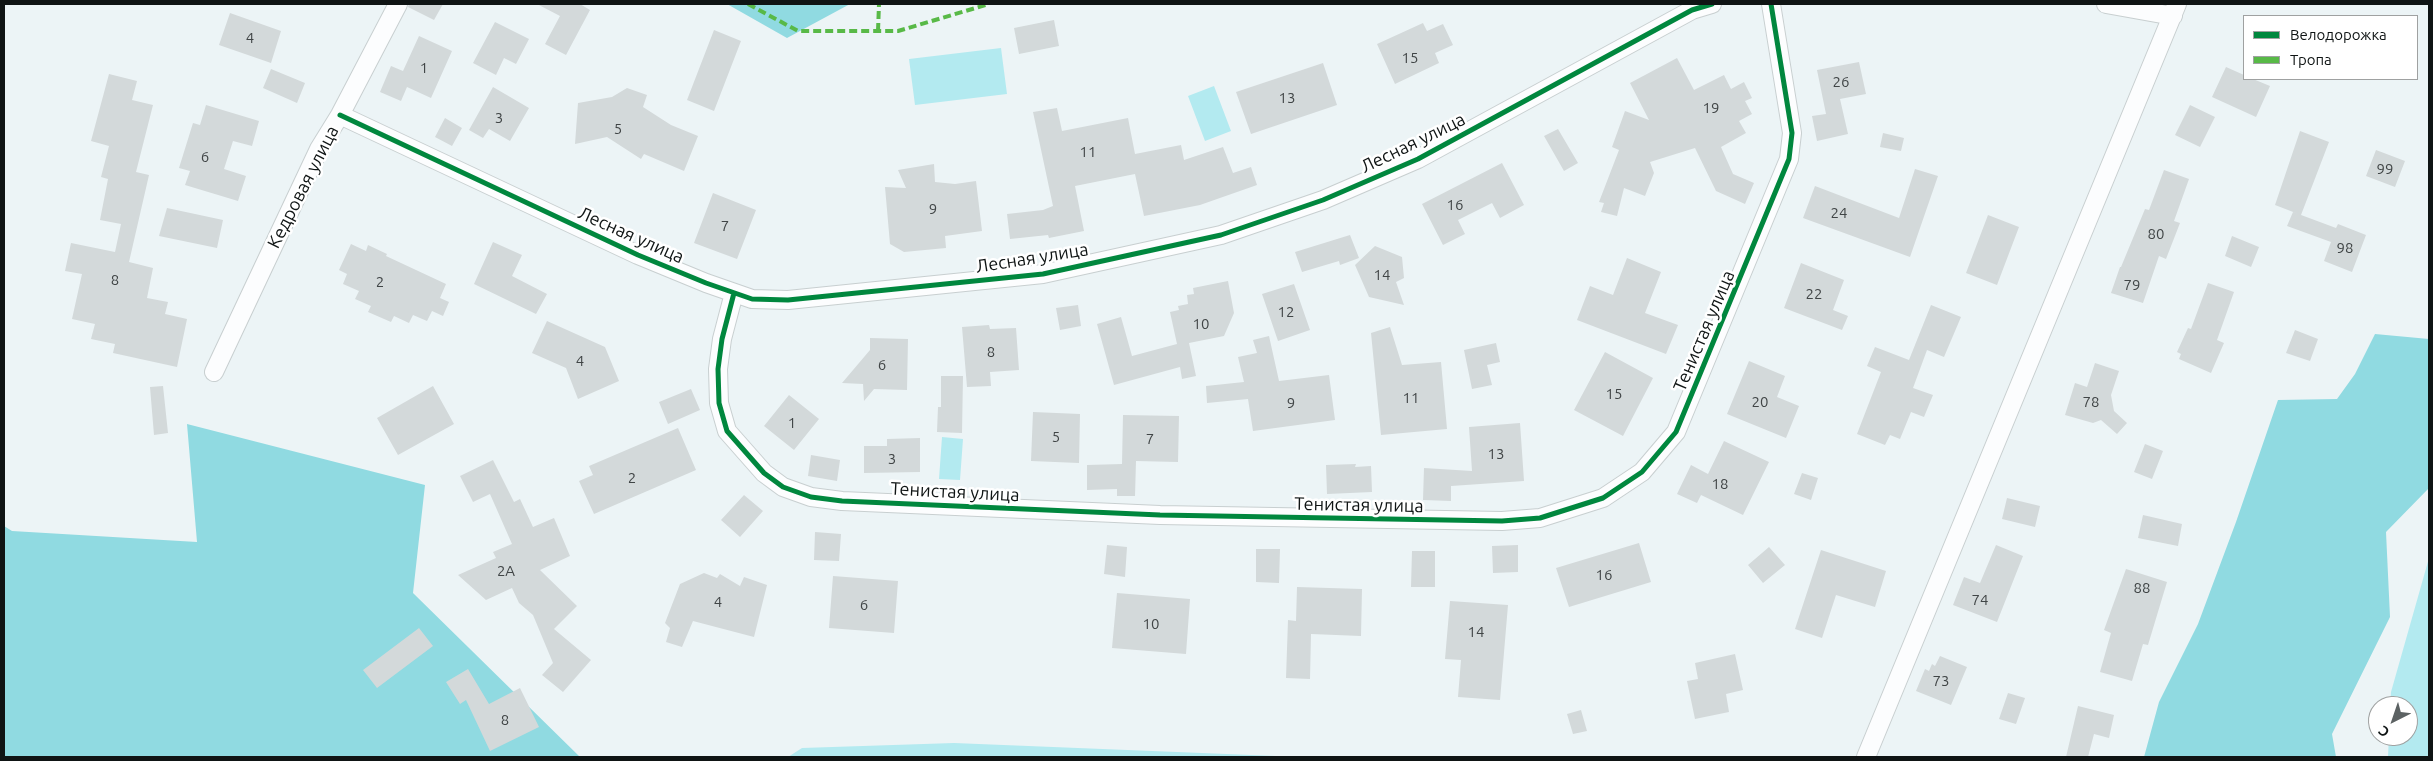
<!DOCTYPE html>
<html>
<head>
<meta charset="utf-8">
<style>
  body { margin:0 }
  #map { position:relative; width:2433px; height:761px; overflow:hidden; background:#ecf4f6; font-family:Ubuntu,sans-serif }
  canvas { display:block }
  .frame { position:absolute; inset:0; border:5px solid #0f1414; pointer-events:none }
  .legend { position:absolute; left:2243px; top:15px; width:175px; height:65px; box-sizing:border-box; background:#fff; border:1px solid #9fa1a1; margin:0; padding:6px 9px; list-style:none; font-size:15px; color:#0f1414 }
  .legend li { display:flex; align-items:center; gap:10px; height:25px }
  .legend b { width:25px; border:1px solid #9fa1a1 }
  .north { position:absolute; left:2368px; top:696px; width:50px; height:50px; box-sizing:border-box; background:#fff; border:1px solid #9fa1a1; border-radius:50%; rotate:221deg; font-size:14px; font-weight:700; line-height:20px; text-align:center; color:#0f1414 }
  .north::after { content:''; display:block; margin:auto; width:18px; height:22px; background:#5c6263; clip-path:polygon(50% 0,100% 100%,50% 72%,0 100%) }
</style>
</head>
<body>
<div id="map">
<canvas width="2433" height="761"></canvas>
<div class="frame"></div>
<ul class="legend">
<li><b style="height:6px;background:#00873e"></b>Велодорожка</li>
<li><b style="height:6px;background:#58b947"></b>Тропа</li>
</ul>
<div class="north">С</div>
</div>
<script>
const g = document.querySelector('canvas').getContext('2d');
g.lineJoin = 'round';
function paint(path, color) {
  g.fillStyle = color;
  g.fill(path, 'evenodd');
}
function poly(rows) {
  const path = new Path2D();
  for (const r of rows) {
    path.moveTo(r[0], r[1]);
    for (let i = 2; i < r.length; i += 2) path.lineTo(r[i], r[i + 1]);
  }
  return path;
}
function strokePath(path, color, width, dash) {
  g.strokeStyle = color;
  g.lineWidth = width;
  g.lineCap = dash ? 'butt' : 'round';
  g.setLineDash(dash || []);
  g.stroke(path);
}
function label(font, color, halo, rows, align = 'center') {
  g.font = font + ' Ubuntu,sans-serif';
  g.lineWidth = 5;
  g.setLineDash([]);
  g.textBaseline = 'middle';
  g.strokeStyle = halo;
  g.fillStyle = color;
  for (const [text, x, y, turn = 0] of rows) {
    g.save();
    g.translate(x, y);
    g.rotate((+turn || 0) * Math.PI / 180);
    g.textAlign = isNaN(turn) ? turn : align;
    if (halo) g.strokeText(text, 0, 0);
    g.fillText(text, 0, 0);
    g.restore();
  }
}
paint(poly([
  [1001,48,1007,94,915,105,909,59],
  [1214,86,1231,131,1205,141,1188,96],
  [942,437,963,439,960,480,939,479],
  [2429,558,2429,757,2388,757,2389,736,2408,736,2408,706,2390,706,2391,692],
  [954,743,1276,756,1308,757,788,757,802,748]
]), '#b3eaf0');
paint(poly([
  [727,4,850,4,787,38],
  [2375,334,2429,339,2429,488,2386,532,2390,617,2332,734,2336,757,2144,757,2159,702,2198,624,2236,522,2278,400,2337,399,2355,374],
  [187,424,425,485,413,593,580,757,4,757,4,526,12,531,197,542]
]), '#90dae1');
paint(poly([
  [409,4,443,4,434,20,408,7],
  [537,4,580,4,590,10,566,55,545,44,560,16],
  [230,13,281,31,271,63,219,45],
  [1054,20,1059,46,1019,54,1014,28],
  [495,22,529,39,516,64,504,58,496,75,473,63],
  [1423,23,1427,31,1443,24,1453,45,1435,53,1439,63,1395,84,1377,44],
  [714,30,741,41,714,111,687,100],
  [419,36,452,51,431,98,407,87,401,101,380,92,391,66,403,71],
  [1677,58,1694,90,1724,75,1731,89,1744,82,1752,98,1745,101,1752,114,1739,121,1746,133,1721,147,1733,174,1754,183,1745,204,1716,191,1695,148,1650,162,1654,173,1645,196,1624,188,1617,216,1601,212,1604,203,1599,202,1619,150,1612,147,1625,111,1649,120,1630,83],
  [1859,62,1866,94,1840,99,1848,134,1817,141,1812,116,1826,114,1817,70],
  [1323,63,1337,105,1251,134,1236,92],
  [2226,67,2244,75,2244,79,2253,79,2270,86,2256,117,2212,97],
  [271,69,305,83,297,103,263,88],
  [109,74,137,81,132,100,153,105,136,172,149,175,129,262,153,268,147,298,168,302,165,314,187,319,177,367,113,353,115,344,91,339,95,324,72,319,82,274,65,271,71,243,115,252,121,224,100,220,108,179,101,177,109,146,91,141],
  [493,87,529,108,510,141,489,129,483,138,469,130],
  [627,88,647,95,643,107,671,125,698,136,684,171,644,154,641,159,607,137,575,144,578,103,612,97],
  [206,105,259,121,252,146,233,141,224,169,246,176,238,201,185,185,190,171,179,168,193,123,200,125],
  [2190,105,2215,117,2200,147,2175,135],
  [1057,108,1062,131,1128,118,1135,154,1181,145,1184,160,1223,147,1233,173,1251,167,1257,185,1200,205,1144,216,1135,174,1075,186,1084,231,1049,238,1048,235,1010,239,1007,214,1043,210,1053,206,1033,112],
  [445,118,462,128,452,146,435,137],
  [1558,129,1578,163,1564,171,1544,136],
  [2300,131,2329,142,2301,215,2275,205],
  [1883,133,1904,138,1901,151,1880,147],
  [2376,150,2405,161,2395,187,2366,176],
  [1502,163,1524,205,1500,218,1492,203,1458,220,1465,234,1443,245,1422,204],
  [934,164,935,182,955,184,976,181,982,231,945,236,946,248,904,252,890,244,885,187,906,188,898,170],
  [1915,169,1938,176,1910,257,1803,218,1815,186,1899,218],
  [2164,170,2189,179,2174,221,2180,223,2166,259,2159,256,2143,303,2111,293,2120,267,2121,267,2145,209,2149,210],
  [713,193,756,210,737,259,694,243],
  [167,208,223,220,217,248,159,236],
  [2293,212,2336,228,2338,224,2366,235,2352,272,2324,261,2331,242,2287,226],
  [1988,215,2019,227,1997,285,1966,273],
  [1350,235,1359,258,1340,265,1339,261,1302,272,1295,252],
  [2232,236,2259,247,2251,267,2225,256],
  [493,242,522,255,512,276,547,294,536,314,474,284],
  [351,244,366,251,368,245,387,254,386,256,446,284,440,298,449,302,443,316,432,311,427,321,413,315,409,323,394,316,391,322,368,312,371,306,355,299,359,291,343,284,347,274,339,270],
  [1375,246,1402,257,1404,278,1396,282,1404,305,1369,297,1355,265],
  [1627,258,1661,272,1645,313,1678,325,1666,354,1577,320,1590,286,1613,295],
  [1801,263,1844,280,1833,310,1848,316,1842,330,1784,308],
  [1228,281,1234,313,1224,336,1189,343,1196,376,1182,379,1180,367,1114,385,1097,324,1121,317,1132,356,1177,344,1170,312,1179,310,1178,306,1188,304,1187,295,1194,294,1193,288],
  [2208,283,2234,292,2217,340,2224,343,2211,373,2179,359,2181,354,2177,352,2188,328,2191,329],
  [1294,284,1310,330,1278,341,1262,294],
  [1078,305,1081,326,1060,330,1056,308],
  [1931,305,1961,317,1944,357,1927,350,1913,388,1933,395,1924,417,1911,412,1900,439,1890,435,1885,445,1857,434,1881,372,1867,366,1875,347,1909,360],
  [547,321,605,347,619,381,578,399,566,368,532,353],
  [989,325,990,329,1016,328,1019,370,990,372,991,386,967,387,962,327],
  [1390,327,1402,365,1441,362,1447,429,1381,435,1371,333],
  [2295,330,2318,339,2310,361,2286,353],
  [1269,336,1279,381,1329,375,1335,420,1253,431,1248,399,1207,403,1206,386,1244,382,1238,357,1257,353,1253,340],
  [870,338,908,339,907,390,874,389,864,401,863,384,842,383,870,350],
  [1496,343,1500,362,1487,365,1492,385,1472,389,1464,350],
  [1605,352,1653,378,1623,436,1574,410],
  [1749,361,1785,376,1777,397,1799,406,1786,438,1727,414],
  [2095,363,2119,371,2111,395,2114,411,2127,423,2117,434,2101,420,2093,423,2065,415,2075,383,2087,387],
  [941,376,963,376,962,433,937,432,938,407,941,407],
  [163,386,168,433,154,435,150,387],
  [433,386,454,424,398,455,377,418],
  [691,389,700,410,668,424,659,402],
  [789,395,819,419,794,450,764,426],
  [1033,412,1080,414,1079,463,1031,461],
  [1123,415,1179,416,1178,462,1136,461,1135,496,1117,496,1117,489,1087,490,1087,465,1122,464],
  [1520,423,1524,481,1451,486,1451,501,1423,500,1424,468,1472,471,1469,427],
  [678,428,696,470,594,514,579,481,593,475,589,466],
  [920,438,920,472,864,473,864,446,887,446,887,439],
  [1724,441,1769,462,1743,515,1701,495,1697,503,1677,494,1691,465,1708,474],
  [2145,444,2163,451,2152,479,2134,472],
  [811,455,840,460,837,481,808,476],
  [493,460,514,502,520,499,533,527,554,518,570,556,540,570,577,606,554,629,591,660,563,692,542,675,553,663,533,615,519,603,512,588,486,600,458,575,496,558,493,552,512,544,490,494,473,502,460,476],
  [1356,464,1355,467,1371,466,1372,492,1327,494,1326,465],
  [1802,473,1818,478,1811,500,1794,494],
  [744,495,763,511,740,537,721,520],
  [2007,498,2040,506,2035,527,2002,519],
  [2143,515,2182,524,2178,546,2138,538],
  [815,532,841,534,839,561,814,560],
  [1639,543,1651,582,1569,607,1556,568],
  [1107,545,1127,547,1125,577,1104,574],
  [1518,545,1518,572,1493,573,1492,546],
  [1996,545,2023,556,1997,622,1953,605,1964,577,1980,583],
  [1769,547,1785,565,1763,583,1748,565],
  [1256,549,1280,549,1279,583,1256,582],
  [1821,550,1886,571,1875,607,1836,595,1822,638,1795,629],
  [1412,551,1435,551,1435,587,1411,587],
  [2126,569,2167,582,2148,645,2143,644,2132,681,2100,672,2111,633,2104,630],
  [704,573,717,578,720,574,740,586,744,577,767,585,754,637,693,621,682,647,666,642,670,628,665,623,680,584],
  [833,576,898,581,894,633,829,628],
  [1297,587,1362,589,1361,636,1311,634,1310,679,1286,678,1288,620,1296,621],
  [1117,593,1190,599,1186,654,1112,648],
  [1450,601,1508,605,1500,700,1458,697,1461,660,1445,659],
  [419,628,433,646,377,688,363,670],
  [1735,654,1743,690,1726,694,1729,712,1695,719,1687,681,1698,679,1695,663],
  [1940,656,1967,667,1951,705,1916,691,1925,669,1929,671,1932,664,1935,666],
  [468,669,489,704,520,688,539,727,490,751,466,700,460,704,446,682],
  [2008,693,2025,698,2016,724,1999,719],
  [2078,706,2114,715,2109,738,2094,734,2088,757,2066,757],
  [1581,710,1587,731,1573,734,1567,714]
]), '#d3d9da');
const street = poly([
  [2106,4,2173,16],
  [340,115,638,255,706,283,752,299,788,300,1043,274,1221,235,1323,200,1418,159,1692,10,1712,4],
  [734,293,722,339,718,369,719,403,727,431,764,473,783,487,811,497,842,501,1160,515,1502,521,1540,518,1603,498,1642,472,1676,432,1789,159,1792,133,1771,4],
  [214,372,319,149,340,115,398,4],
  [1866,757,2177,4]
]);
strokePath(street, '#c8cfd0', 20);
strokePath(street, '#fcfdfe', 18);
strokePath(poly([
  [748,4,798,31,898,31,989,4],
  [878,31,879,4]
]), '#58b947', 4, [8, 4]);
strokePath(poly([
  [340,115,638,255,706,283,752,299,788,300,1043,274,1221,235,1323,200,1418,159,1692,10,1712,4],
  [734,293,722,339,718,369,719,403,727,431,764,473,783,487,811,497,842,501,1160,515,1502,521,1540,518,1603,498,1642,472,1676,432,1789,159,1792,133,1771,4]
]), '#00873e', 5);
label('15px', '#404546', null, [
  ["4",250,38],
  ["15",1410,58],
  ["1",424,68],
  ["26",1841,82],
  ["13",1287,98],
  ["19",1711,108],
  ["3",499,118],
  ["5",618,129],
  ["11",1088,152],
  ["6",205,157],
  ["99",2385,169],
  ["16",1455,205],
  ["9",933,209],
  ["24",1839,213],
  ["7",725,226],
  ["80",2156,234],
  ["98",2345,248],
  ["14",1382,275],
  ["8",115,280],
  ["2",380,282],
  ["79",2132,285],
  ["22",1814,294],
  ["12",1286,312],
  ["10",1201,324],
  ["8",991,352],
  ["4",580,361],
  ["6",882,365],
  ["15",1614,394],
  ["11",1411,398],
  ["20",1760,402],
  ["78",2091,402],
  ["9",1291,403],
  ["1",792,423],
  ["5",1056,437],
  ["7",1150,439],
  ["13",1496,454],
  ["3",892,459],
  ["2",632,478],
  ["18",1720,484],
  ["2А",506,571],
  ["16",1604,575],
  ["88",2142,588],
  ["74",1980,600],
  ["4",718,602],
  ["6",864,605],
  ["10",1151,624],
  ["14",1476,632],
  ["73",1941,681],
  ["8",505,720]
]);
label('18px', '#0f1414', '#fff', [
  ["Лесная улица",1413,143,-26],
  ["Кедровая улица",303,187,-63],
  ["Лесная улица",631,235,24],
  ["Лесная улица",1032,258,-9],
  ["Тенистая улица",1704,331,-67],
  ["Тенистая улица",955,492,3],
  ["Тенистая улица",1359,505,1]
]);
</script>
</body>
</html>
